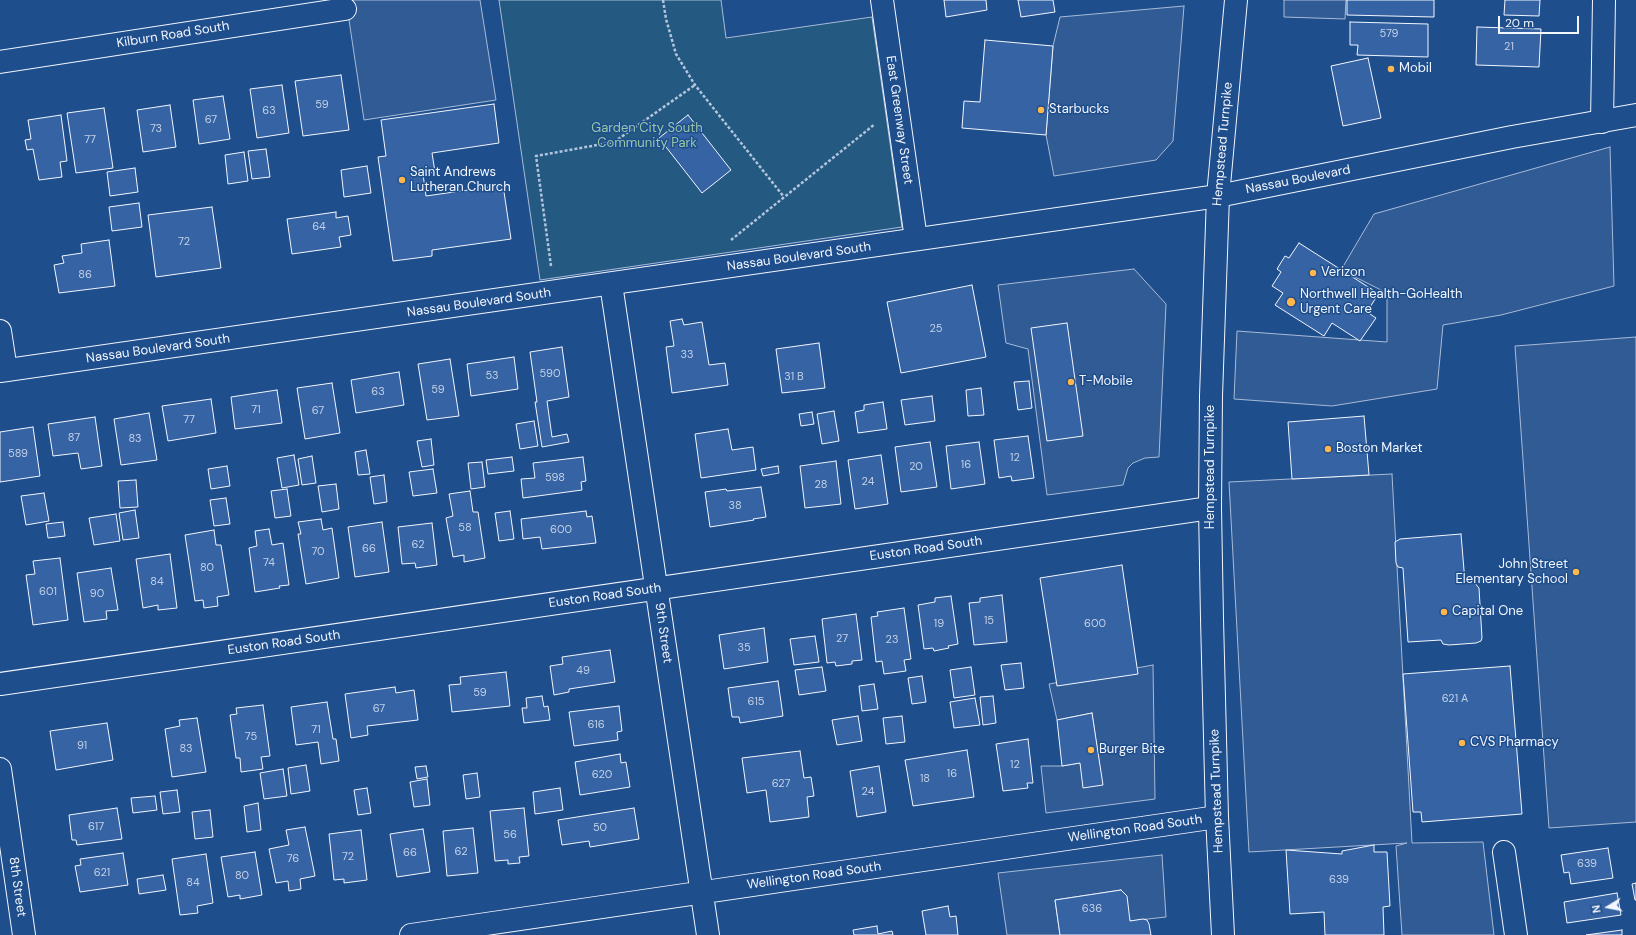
<!DOCTYPE html>
<html>
<head>
<meta charset="utf-8">
<style>
  body { margin:0 }
  #map { position:relative; width:1636px; height:935px; overflow:hidden; background:#1f4e8c; font-family:"DM Sans",sans-serif }
  canvas { display:block }
  .north { position:absolute; left:1588px; top:887px; width:40px; height:40px; -webkit-text-stroke:3px #1f4e8c; paint-order:stroke; rotate:260deg; font-size:11px; font-weight:700; line-height:16px; text-align:center; color:#f2f6ff }
  .north::after { content:''; display:block; margin:auto; width:14px; height:18px; background:#f2f6ff; clip-path:polygon(50% 0,100% 100%,50% 72%,0 100%) }
  .scale { position:absolute; left:1498px; top:16px; width:81px; height:18px; box-sizing:border-box; border:2px solid #f2f6ff; border-top:0; padding-left:5px; font-size:12px; line-height:14px; white-space:nowrap; color:#f2f6ff; -webkit-text-stroke:3px #1f4e8c; paint-order:stroke }
</style>
</head>
<body>
<div id="map">
<canvas width="1636" height="935"></canvas>
<div class="north">N</div>
<div class="scale">20 m</div>
</div>
<script>
const g = document.querySelector('canvas').getContext('2d');
g.lineJoin = 'round';
function paint(path, color) {
  g.fillStyle = color;
  g.fill(path, 'evenodd');
}
function poly(rows) {
  const path = new Path2D();
  for (const r of rows) {
    path.moveTo(r[0], r[1]);
    for (let i = 2; i < r.length; i += 2) path.lineTo(r[i], r[i + 1]);
  }
  return path;
}
function strokePath(path, color, width, dash) {
  g.strokeStyle = color;
  g.lineWidth = width;
  g.lineCap = dash ? 'butt' : 'round';
  g.setLineDash(dash || []);
  g.stroke(path);
}
function label(font, color, halo, rows, align = 'center') {
  g.font = font + ' "DM Sans",sans-serif';
  g.lineWidth = 3;
  g.setLineDash([]);
  g.textBaseline = 'middle';
  g.strokeStyle = halo;
  g.fillStyle = color;
  for (const [text, x, y, turn = 0] of rows) {
    g.save();
    g.translate(x, y);
    g.rotate((+turn || 0) * Math.PI / 180);
    g.textAlign = isNaN(turn) ? turn : align;
    if (halo) g.strokeText(text, 0, 0);
    g.fillText(text, 0, 0);
    g.restore();
  }
}
const green = poly([
  [499,0,721,0,726,38,872,17,902,227,540,280,499,0]
]);
paint(green, '#245a82');
strokePath(green, '#a8bbd7', 1);
const parking = poly([
  [346,0,480,0,496,100,364,120,346,0],
  [1284,0,1346,0,1345,19,1284,17,1284,0],
  [1184,6,1173,141,1156,160,1054,176,1046,135,1053,46,1060,17,1184,6],
  [1610,147,1614,286,1501,315,1443,325,1437,389,1332,406,1234,399,1237,331,1387,342,1387,293,1341,270,1374,214,1610,147],
  [1134,269,1166,304,1159,457,1145,458,1133,463,1128,468,1123,485,1047,495,1028,349,1006,343,998,285,1134,269],
  [1636,337,1636,822,1549,828,1515,346,1636,337],
  [1392,474,1412,843,1483,842,1494,935,1402,935,1396,846,1407,843,1249,852,1229,482,1392,474],
  [1153,665,1155,799,1046,813,1041,766,1062,766,1080,763,1102,784,1092,713,1057,720,1049,684,1153,665],
  [1162,855,1166,917,1130,921,1121,890,1055,900,1060,935,1007,935,998,873,1162,855]
]);
paint(parking, '#305b95');
strokePath(parking, '#a8bbd7', 1);
const building = poly([
  [944,0,986,0,987,10,946,17,944,0],
  [1018,0,1053,0,1055,12,1021,17,1018,0],
  [1347,0,1434,0,1434,17,1347,15,1347,0],
  [1505,0,1540,0,1539,16,1504,15,1505,0],
  [1350,22,1428,24,1428,57,1357,55,1358,45,1350,45,1350,22],
  [1477,27,1541,29,1539,67,1476,65,1477,27],
  [985,40,1053,46,1046,135,962,128,964,101,980,102,985,40],
  [1368,58,1381,118,1343,126,1331,66,1368,58],
  [341,75,349,130,303,136,295,81,341,75],
  [282,85,289,133,257,138,250,89,282,85],
  [223,96,230,139,199,144,193,100,223,96],
  [494,104,499,143,432,153,435,172,423,174,426,196,503,185,511,239,432,250,432,256,393,261,378,157,386,156,381,120,494,104],
  [170,105,176,147,143,152,137,110,170,105],
  [104,108,113,168,76,173,67,113,104,108],
  [61,115,67,161,60,162,62,177,39,180,33,149,27,150,25,140,31,139,28,120,61,115],
  [688,115,731,170,702,193,659,138,688,115],
  [266,149,270,177,252,179,248,151,266,149],
  [244,152,248,181,228,184,225,155,244,152],
  [367,166,371,193,344,197,341,170,367,166],
  [135,168,138,192,110,196,107,172,135,168],
  [139,203,142,227,112,231,109,207,139,203],
  [212,207,221,268,156,277,148,215,212,207],
  [336,212,336,218,348,216,351,235,339,237,341,247,292,254,287,219,336,212],
  [109,240,115,286,59,293,54,265,64,263,62,256,82,253,81,244,109,240],
  [1299,243,1373,290,1372,293,1377,296,1367,312,1376,318,1360,341,1332,323,1324,336,1275,305,1283,293,1272,286,1281,272,1277,269,1285,256,1289,258,1299,243],
  [972,285,986,357,901,373,887,302,972,285],
  [682,319,684,325,702,322,709,365,725,363,728,385,672,393,666,347,674,346,670,321,682,319],
  [1067,323,1083,436,1047,441,1031,328,1067,323],
  [819,343,825,388,782,393,776,349,819,343],
  [562,347,569,397,547,401,552,437,567,434,569,442,542,447,535,402,537,402,530,352,562,347],
  [514,357,518,389,471,396,467,364,514,357],
  [450,359,459,416,427,420,418,364,450,359],
  [399,372,404,405,356,413,351,380,399,372],
  [1029,381,1032,408,1018,410,1014,382,1029,381],
  [332,383,340,433,305,439,297,388,332,383],
  [981,388,984,415,968,416,966,390,981,388],
  [277,390,282,423,235,429,231,397,277,390],
  [932,396,935,421,905,425,901,400,932,396],
  [211,399,216,433,168,441,162,406,211,399],
  [883,402,887,429,858,433,855,412,864,410,864,405,883,402],
  [834,411,839,441,822,444,817,414,834,411],
  [812,412,814,424,801,426,799,414,812,412],
  [149,413,157,460,121,465,114,419,149,413],
  [1364,416,1369,475,1292,479,1288,422,1364,416],
  [95,417,102,466,81,469,78,453,53,456,48,424,95,417],
  [534,421,538,446,520,449,516,424,534,421],
  [33,427,40,476,0,482,0,432,33,427],
  [728,429,732,450,753,447,756,470,701,478,695,434,728,429],
  [1028,436,1034,478,1012,481,1011,476,999,478,994,440,1028,436],
  [431,439,434,465,422,467,417,441,431,439],
  [930,442,937,487,901,492,895,447,930,442],
  [979,442,985,484,951,489,946,446,979,442],
  [366,450,370,474,358,475,355,452,366,450],
  [294,455,299,485,282,488,277,458,294,455],
  [881,455,888,504,855,509,848,460,881,455],
  [312,456,316,483,302,485,298,459,312,456],
  [512,457,514,471,488,474,486,460,512,457],
  [583,457,586,481,581,482,582,490,523,498,521,479,535,478,533,463,583,457],
  [836,461,841,504,805,508,800,466,836,461],
  [482,462,485,487,471,489,468,463,482,462],
  [227,466,230,486,211,489,208,469,227,466],
  [778,466,779,473,763,476,761,469,778,466],
  [433,469,437,493,413,496,409,472,433,469],
  [384,475,387,502,374,504,370,477,384,475],
  [136,480,138,507,120,508,118,481,136,480],
  [336,484,339,509,322,512,318,486,336,484],
  [761,487,766,517,753,519,754,520,710,527,705,492,726,489,727,491,761,487],
  [287,489,291,516,275,518,271,491,287,489],
  [470,491,473,512,478,512,485,558,464,562,464,555,453,557,446,518,453,516,449,494,470,491],
  [44,493,49,521,26,525,21,496,44,493],
  [226,498,230,524,214,526,210,500,226,498],
  [135,510,139,538,123,540,119,513,135,510],
  [510,511,514,539,499,541,495,513,510,511],
  [586,511,587,517,592,516,596,543,542,549,540,537,523,539,521,519,586,511],
  [116,514,120,541,94,545,89,518,116,514],
  [321,519,323,530,332,528,339,578,306,584,298,534,301,534,298,522,321,519],
  [63,522,65,536,48,538,46,524,63,522],
  [382,522,389,572,355,577,348,527,382,522],
  [432,523,437,565,416,568,415,563,402,564,398,527,432,523],
  [269,529,272,545,283,543,289,585,279,586,280,588,255,592,249,548,257,546,255,531,269,529],
  [214,530,216,545,221,545,229,595,217,597,218,606,204,608,203,600,195,601,185,535,214,530],
  [1461,534,1465,582,1474,582,1479,588,1482,638,1481,641,1476,643,1449,645,1443,644,1441,640,1408,642,1403,568,1398,567,1396,563,1395,542,1400,539,1461,534],
  [170,554,177,608,158,610,158,605,143,608,136,559,170,554],
  [60,558,68,620,33,625,26,575,35,574,33,561,60,558],
  [1122,565,1138,674,1057,686,1040,578,1122,565],
  [111,568,118,610,106,611,107,619,84,622,77,573,111,568],
  [1002,595,1007,642,974,645,969,603,980,602,980,598,1002,595],
  [951,596,958,644,948,646,949,648,934,651,933,648,924,649,918,605,935,602,935,598,951,596],
  [904,608,911,659,904,660,906,671,884,674,882,661,876,662,871,617,878,616,877,612,904,608],
  [856,614,862,660,852,661,852,664,836,666,835,662,827,663,822,619,856,614],
  [764,628,768,662,724,669,719,635,764,628],
  [815,636,819,662,794,665,790,639,815,636],
  [610,650,615,682,569,689,569,692,554,695,550,666,563,664,562,657,610,650],
  [1021,663,1024,688,1005,690,1001,665,1021,663],
  [1510,666,1522,814,1422,822,1421,812,1413,812,1403,674,1510,666],
  [822,667,826,691,799,695,795,670,822,667],
  [971,667,975,695,954,698,950,670,971,667],
  [506,672,510,706,452,712,449,685,461,684,460,677,506,672],
  [922,676,926,702,912,704,908,678,922,676],
  [778,681,783,716,740,723,739,717,732,717,728,688,778,681],
  [874,684,878,709,862,711,859,686,874,684],
  [395,687,396,693,414,690,418,720,367,726,368,735,351,738,345,694,395,687],
  [542,696,544,707,548,706,550,720,524,723,522,708,527,708,526,698,542,696],
  [993,696,996,723,983,725,980,697,993,696],
  [975,698,980,725,954,728,950,702,975,698],
  [327,702,333,739,336,739,339,761,321,764,318,742,296,745,291,707,327,702],
  [263,705,270,756,261,757,263,769,241,772,240,758,236,758,230,715,237,714,236,708,263,705],
  [619,706,622,731,617,732,618,740,574,746,569,712,619,706],
  [1092,713,1103,785,1083,788,1080,763,1062,766,1057,720,1092,713],
  [858,716,862,741,837,745,832,720,858,716],
  [902,716,905,742,886,744,883,718,902,716],
  [197,718,206,772,172,777,165,729,180,726,179,720,197,718],
  [107,723,113,760,56,770,50,731,107,723],
  [1028,739,1033,783,1027,783,1028,788,1003,791,996,744,1028,739],
  [967,750,974,797,913,806,905,760,967,750],
  [800,751,804,778,811,777,814,796,807,797,809,817,770,822,766,790,747,793,742,758,800,751],
  [620,754,621,763,626,762,630,787,580,795,575,762,620,754],
  [306,765,310,791,291,794,288,768,306,765],
  [426,766,428,777,417,779,415,767,426,766],
  [879,766,886,812,857,817,850,771,879,766],
  [283,769,287,796,264,799,260,773,283,769],
  [477,773,480,797,466,799,463,775,477,773],
  [427,779,430,805,414,807,410,782,427,779],
  [367,788,371,813,358,815,354,790,367,788],
  [560,788,563,810,535,814,533,792,560,788],
  [177,790,180,812,163,814,160,792,177,790],
  [155,796,157,810,133,813,131,798,155,796],
  [258,803,261,830,247,832,244,806,258,803],
  [117,808,122,839,77,845,76,840,72,840,69,815,117,808],
  [524,808,529,856,519,857,520,863,508,864,508,860,495,861,490,811,524,808],
  [634,808,639,839,590,847,589,841,562,845,558,820,634,808],
  [210,810,213,837,195,839,192,812,210,810],
  [305,827,315,876,300,879,301,889,289,891,288,881,276,883,269,849,289,845,286,830,305,827],
  [473,828,478,873,447,876,443,831,473,828],
  [423,829,430,872,397,877,390,834,423,829],
  [361,830,367,880,344,883,344,879,334,880,329,834,361,830],
  [1374,845,1374,852,1387,852,1390,906,1383,907,1384,935,1325,935,1324,912,1290,914,1286,850,1342,854,1342,851,1374,845],
  [1608,848,1613,878,1571,884,1569,872,1564,873,1561,855,1608,848],
  [255,852,262,895,240,899,240,895,228,897,221,857,255,852],
  [123,853,128,885,80,892,75,866,81,865,80,859,123,853],
  [206,854,213,903,197,906,198,913,180,915,172,859,206,854],
  [163,875,166,890,139,894,137,879,163,875],
  [1636,883,1636,900,1635,900,1632,884,1636,883],
  [1121,890,1127,896,1130,921,1143,919,1147,920,1149,924,1151,935,1060,935,1055,900,1121,890],
  [1617,893,1621,915,1567,923,1564,902,1617,893],
  [948,906,950,917,956,916,958,935,926,935,922,911,948,906],
  [877,926,878,934,892,931,893,935,854,935,853,930,877,926],
  [1622,930,1622,935,1586,935,1622,930]
]);
paint(building, '#3563a3');
strokePath(building, '#f2f6ff', 1);
const minor = poly([
  [882,0,916,239],
  [0,62,345,9],
  [1602,122,1604,0],
  [611,284,708,935],
  [0,331,6,370],
  [0,684,1210,508],
  [0,769,24,935],
  [1504,852,1516,935],
  [411,935,1217,817]
]);
const secondary = poly([
  [0,371,1218,196,1512,137,1636,115]
]);
const primary = poly([
  [1223,935,1217,817,1212,619,1210,508,1211,396,1218,196,1236,0]
]);
strokePath(minor, '#f2f6ff', 24);
strokePath(secondary, '#f2f6ff', 24);
strokePath(primary, '#f2f6ff', 24);
strokePath(poly([
  [663,0,666,19,676,54,695,85,784,197],
  [731,240,875,124],
  [551,266,536,156,614,142,695,85]
]), '#b3c4dc', 2.5, [3, 2]);
strokePath(minor, '#1f4e8c', 22);
strokePath(secondary, '#1f4e8c', 22);
strokePath(primary, '#1f4e8c', 22);
for (const [x, y, r, color] of [
  [1391,69,4,"#ffb74d"],
  [1041,110,4,"#ffb74d"],
  [402,180,4,"#ffb74d"],
  [1313,273,4,"#ffb74d"],
  [1291,302,5,"#ffb74d"],
  [1071,382,4,"#ffb74d"],
  [1328,449,4,"#ffb74d"],
  [1576,572,4,"#ffb74d"],
  [1444,612,4,"#ffb74d"],
  [1462,743,4,"#ffb74d"],
  [1091,750,4,"#ffb74d"]
]) {
  const dot = new Path2D();
  dot.arc(x, y, r, 0, 2 * Math.PI);
  g.fillStyle = color;
  g.fill(dot);
  strokePath(dot, '#1f4e8c', 1.5);
}
label('11px', '#c3d1e8', null, [
  ["579",1389,34],
  ["21",1509,47],
  ["59",322,105],
  ["63",269,111],
  ["67",211,120],
  ["73",156,129],
  ["77",90,140],
  ["64",319,227],
  ["72",184,242],
  ["86",85,275],
  ["25",936,329],
  ["33",687,355],
  ["590",550,374],
  ["53",492,376],
  ["31 B",794,377],
  ["59",438,390],
  ["63",378,392],
  ["71",256,410],
  ["67",318,411],
  ["77",189,420],
  ["87",74,438],
  ["83",135,439],
  ["589",18,454],
  ["12",1015,458],
  ["16",966,465],
  ["20",916,467],
  ["598",555,478],
  ["24",868,482],
  ["28",821,485],
  ["38",735,506],
  ["58",465,528],
  ["600",561,530],
  ["62",418,545],
  ["66",369,549],
  ["70",318,552],
  ["74",269,563],
  ["80",207,568],
  ["84",157,582],
  ["601",48,592],
  ["90",97,594],
  ["15",989,621],
  ["19",939,624],
  ["600",1095,624],
  ["27",842,639],
  ["23",892,640],
  ["35",744,648],
  ["49",583,671],
  ["59",480,693],
  ["621 A",1455,699],
  ["615",756,702],
  ["67",379,709],
  ["616",596,725],
  ["71",316,730],
  ["75",251,737],
  ["91",82,746],
  ["83",186,749],
  ["12",1015,765],
  ["16",952,774],
  ["620",602,775],
  ["18",925,779],
  ["627",781,784],
  ["24",868,792],
  ["617",96,827],
  ["50",600,828],
  ["56",510,835],
  ["62",461,852],
  ["66",410,853],
  ["72",348,857],
  ["76",293,859],
  ["639",1587,864],
  ["621",102,873],
  ["80",242,876],
  ["639",1339,880],
  ["84",193,883],
  ["636",1092,909]
]);
label('13px', '#f2f6ff', '#1f4e8c', [
  ["Kilburn Road South",173,35,-9],
  ["East Greenway Street",899,120,82],
  ["Hempstead Turnpike",1223,144,-85],
  ["Nassau Boulevard",1298,180,-11],
  ["Nassau Boulevard South",799,257,-8],
  ["Nassau Boulevard South",479,303,-8],
  ["Nassau Boulevard South",158,349,-8],
  ["Hempstead Turnpike",1211,467,-90],
  ["Euston Road South",926,549,-8],
  ["Euston Road South",605,596,-8],
  ["9th Street",663,633,82],
  ["Euston Road South",284,643,-8],
  ["Hempstead Turnpike",1217,791,-92],
  ["Wellington Road South",1135,829,-8],
  ["Wellington Road South",814,876,-8],
  ["8th Street",17,887,82]
]);
label('13px', '#f2f6ff', '#1f4e8c', [
  ["Mobil",1399,69],
  ["Starbucks",1049,110],
  ["Saint Andrews",410,173],
  ["Lutheran Church",410,188],
  ["Verizon",1321,273],
  ["Northwell Health-GoHealth",1300,295],
  ["Urgent Care",1300,310],
  ["T-Mobile",1079,382],
  ["Boston Market",1336,449],
  ["John Street",1568,565,"right"],
  ["Elementary School",1568,580,"right"],
  ["Capital One",1452,612],
  ["CVS Pharmacy",1470,743],
  ["Burger Bite",1099,750]
], 'left');
label('13px', '#97c8a6', '#1f4e8c', [
  ["Garden City South",647,129],
  ["Community Park",647,144]
]);
</script>
</body>
</html>
